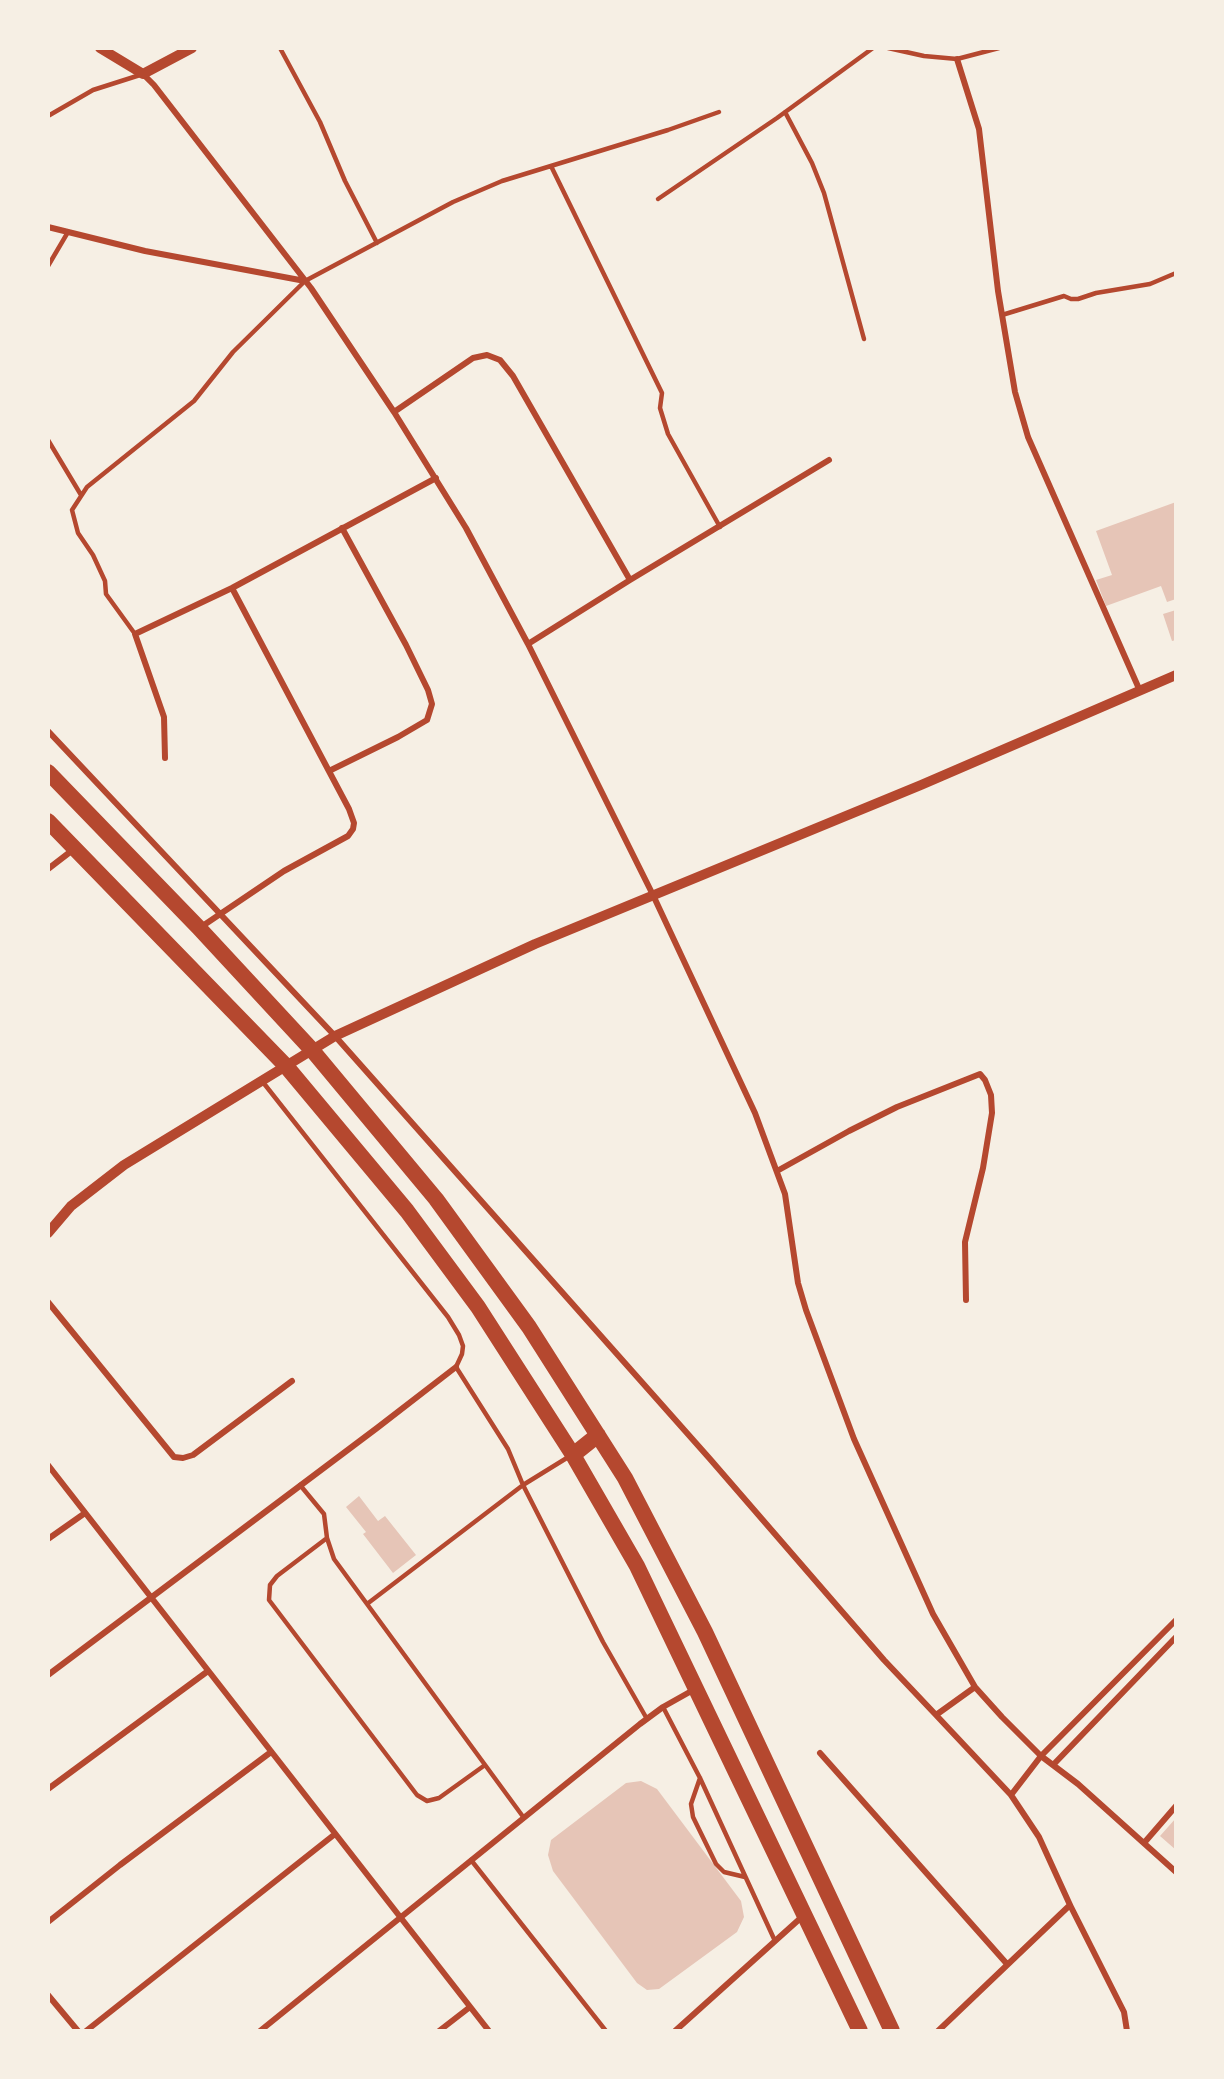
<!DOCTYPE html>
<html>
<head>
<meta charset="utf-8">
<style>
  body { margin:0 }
  #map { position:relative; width:1224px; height:2079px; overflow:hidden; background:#f6efe4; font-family:Ubuntu,sans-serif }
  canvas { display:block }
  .frame { position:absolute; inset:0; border:50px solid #f6efe4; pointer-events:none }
</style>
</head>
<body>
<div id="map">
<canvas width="1224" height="2079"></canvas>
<div class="frame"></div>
</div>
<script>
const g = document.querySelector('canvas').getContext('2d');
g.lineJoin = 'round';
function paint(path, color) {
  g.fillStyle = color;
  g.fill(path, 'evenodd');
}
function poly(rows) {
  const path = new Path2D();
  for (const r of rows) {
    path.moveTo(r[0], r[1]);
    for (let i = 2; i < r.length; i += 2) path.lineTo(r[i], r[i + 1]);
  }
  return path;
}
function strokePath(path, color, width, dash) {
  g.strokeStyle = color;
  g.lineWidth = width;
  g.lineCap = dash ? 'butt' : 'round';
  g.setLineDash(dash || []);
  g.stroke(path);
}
paint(poly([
  [1176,502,1176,599,1167,602,1161,586,1106,606,1096,580,1112,575,1096,531],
  [1176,610,1176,640,1172,641,1163,614],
  [359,1496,378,1521,385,1516,416,1555,393,1573,363,1534,366,1532,346,1507],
  [641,1781,657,1789,741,1901,744,1917,737,1932,659,1989,647,1990,637,1983,553,1871,548,1855,551,1840,626,1783],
  [1176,1818,1176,1850,1160,1836]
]), '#e6c5b7');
strokePath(poly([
  [280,48,320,122,345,181,377,243],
  [888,48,924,56,957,59,999,48],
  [785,112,812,163,824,193,864,339],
  [48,116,93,90,140,75],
  [551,166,662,393,660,408,668,434,720,527],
  [658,199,777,118,873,48],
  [48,266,68,232],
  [1002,315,1064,296,1071,299,1078,299,1096,293,1150,284,1176,273],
  [48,440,81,495],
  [135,634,106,594,105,581,93,555,78,533,72,510,87,487,194,401,233,352,305,281,453,202,502,181,668,130,719,112],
  [262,1081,448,1317,459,1335,463,1346,462,1354,456,1367,508,1449,523,1485,603,1642,647,1719],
  [300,1485,324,1514,327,1538,334,1559,524,1818],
  [327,1538,277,1576,270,1585,269,1600,417,1795,427,1801,439,1798,485,1765],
  [367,1604,523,1485,570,1456],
  [663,1707,700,1778,775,1941],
  [700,1778,691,1804,693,1817,716,1864,724,1872,745,1877],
  [471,1860,606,2031]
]), '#b5482f', 4.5);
strokePath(poly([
  [957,59,979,129,998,291,1015,392,1028,437,1140,691],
  [143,74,154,85,311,288,394,412,466,528,528,644,653,895,755,1113,785,1194,798,1283,806,1310,854,1439,933,1614,975,1687,1002,1717,1041,1756,1078,1784,1176,1872],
  [48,227,145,251,305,281],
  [394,412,473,358,487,355,500,360,513,376,630,580],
  [528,644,630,580,829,460],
  [48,731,335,1036,710,1459,884,1660,936,1715,975,1687],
  [165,758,164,717,135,634,232,588,436,478],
  [329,771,398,737,427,720,432,704,428,690,406,645,342,528],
  [48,869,74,849],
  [201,927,284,871,348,836,353,829,354,823,349,809,232,588],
  [777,1171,849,1131,897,1107,980,1074,985,1080,991,1095,992,1113,983,1168,965,1242,966,1300],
  [48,1302,174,1457,183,1458,193,1455,292,1381],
  [48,1465,489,2031],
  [48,1539,85,1513],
  [48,1675,377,1428,456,1367],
  [936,1715,1011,1795,1039,1837,1070,1905,1124,2012,1127,2031],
  [820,1753,1007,1964],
  [1053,1765,1176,1637],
  [48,1789,208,1671],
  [1011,1795,1041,1756,1176,1620],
  [1144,1843,1176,1806],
  [48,1922,120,1865,271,1752],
  [48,1995,78,2031],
  [86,2031,335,1834],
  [260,2031,640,1724,663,1707,695,1689],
  [439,2031,470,2007],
  [675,2031,804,1915],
  [938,2031,1070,1905]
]), '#b5482f', 6);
strokePath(poly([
  [100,48,143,74,192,48],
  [48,1233,71,1206,124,1165,335,1036,535,944,921,785,1176,675]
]), '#b5482f', 10);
strokePath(poly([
  [48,772,199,928,312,1050,436,1199,529,1327,625,1478,705,1632,892,2031],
  [48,821,286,1066,407,1211,478,1307,573,1455,637,1566,860,2031],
  [573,1455,598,1435]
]), '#b5482f', 16);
</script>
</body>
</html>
